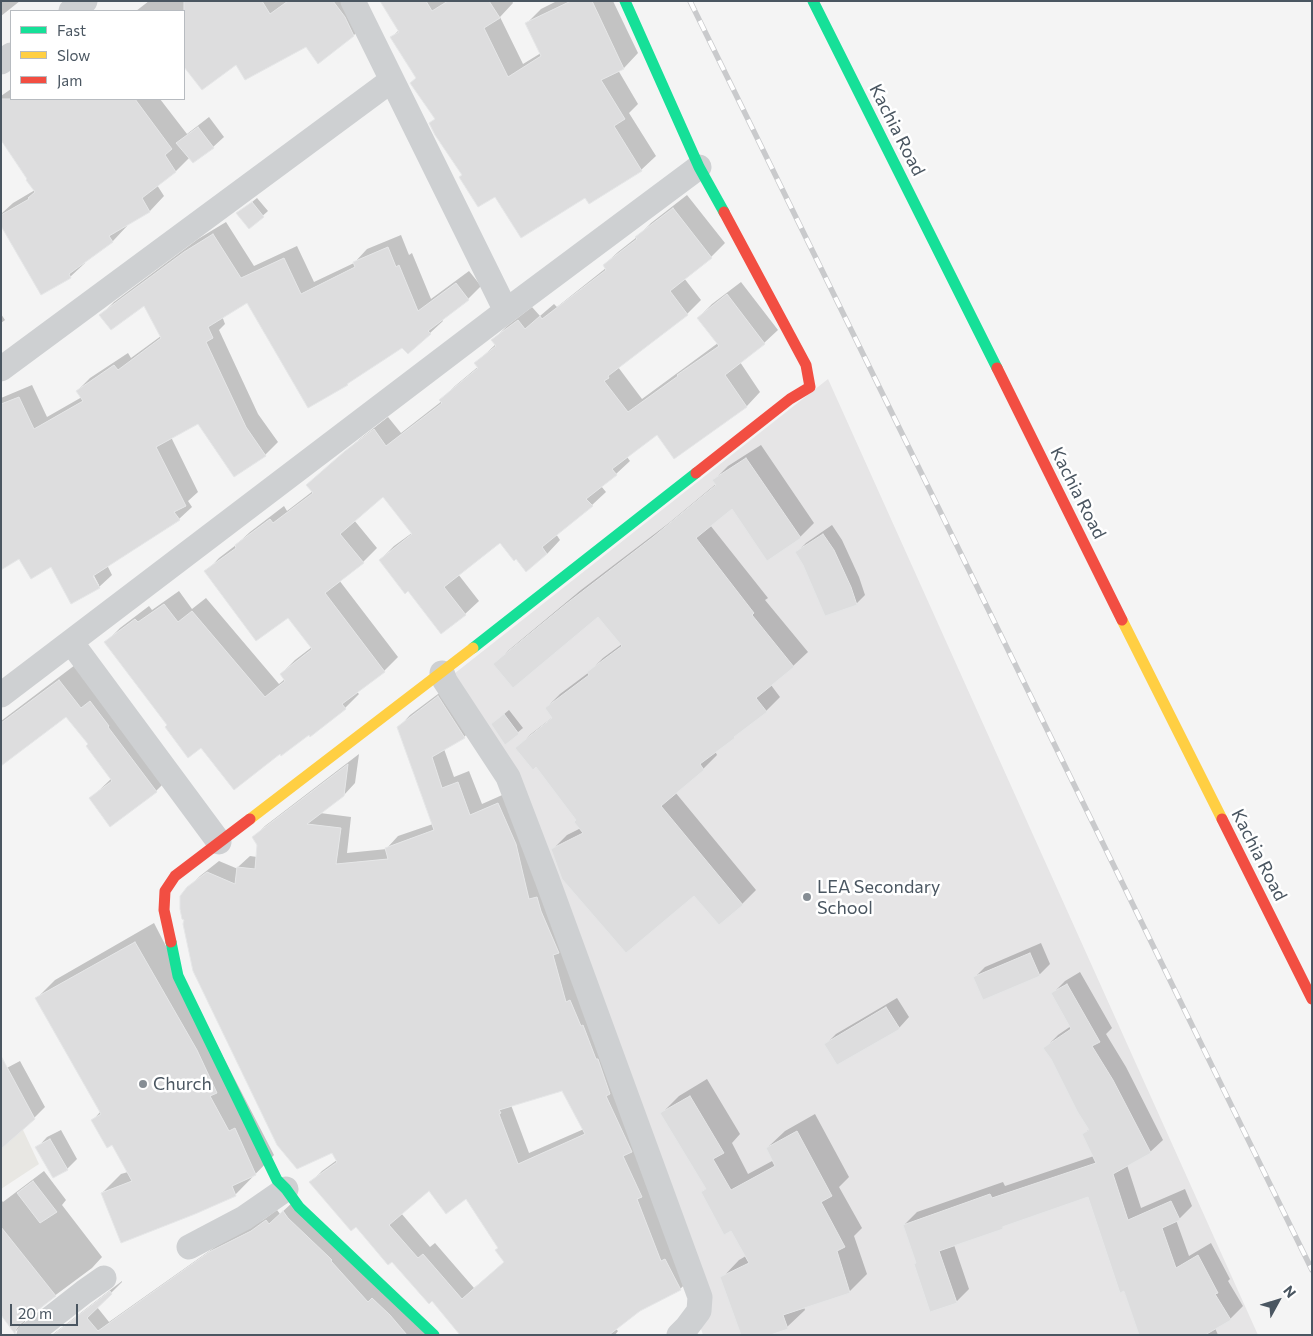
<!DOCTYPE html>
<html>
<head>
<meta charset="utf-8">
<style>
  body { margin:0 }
  #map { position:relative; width:1313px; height:1336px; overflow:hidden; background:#f4f4f4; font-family:Commissioner,sans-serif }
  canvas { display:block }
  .frame { position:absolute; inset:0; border:2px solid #4a5661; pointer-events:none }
  .legend { position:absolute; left:10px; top:10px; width:175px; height:90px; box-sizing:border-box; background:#fff; border:1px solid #b7bbc0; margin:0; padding:6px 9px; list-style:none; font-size:15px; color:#4a5661 }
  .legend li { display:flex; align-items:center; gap:10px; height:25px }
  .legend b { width:25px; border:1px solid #b7bbc0 }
  .north { position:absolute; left:1253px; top:1276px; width:50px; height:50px; -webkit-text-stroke:4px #fff; paint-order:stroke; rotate:51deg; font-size:14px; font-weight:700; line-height:20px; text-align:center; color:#4a5661 }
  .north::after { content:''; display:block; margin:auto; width:18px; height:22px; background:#4a5661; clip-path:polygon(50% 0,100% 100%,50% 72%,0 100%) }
  .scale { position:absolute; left:10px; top:1304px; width:68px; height:22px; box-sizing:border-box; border:2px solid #4a5661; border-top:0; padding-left:6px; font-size:15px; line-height:18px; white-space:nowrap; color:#4a5661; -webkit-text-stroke:4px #fff; paint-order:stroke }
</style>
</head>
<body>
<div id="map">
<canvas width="1313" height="1336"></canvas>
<div class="frame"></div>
<ul class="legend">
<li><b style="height:6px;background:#16e098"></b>Fast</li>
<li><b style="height:6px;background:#ffcf43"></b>Slow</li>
<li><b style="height:6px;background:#f24e42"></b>Jam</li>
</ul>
<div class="north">N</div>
<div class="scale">20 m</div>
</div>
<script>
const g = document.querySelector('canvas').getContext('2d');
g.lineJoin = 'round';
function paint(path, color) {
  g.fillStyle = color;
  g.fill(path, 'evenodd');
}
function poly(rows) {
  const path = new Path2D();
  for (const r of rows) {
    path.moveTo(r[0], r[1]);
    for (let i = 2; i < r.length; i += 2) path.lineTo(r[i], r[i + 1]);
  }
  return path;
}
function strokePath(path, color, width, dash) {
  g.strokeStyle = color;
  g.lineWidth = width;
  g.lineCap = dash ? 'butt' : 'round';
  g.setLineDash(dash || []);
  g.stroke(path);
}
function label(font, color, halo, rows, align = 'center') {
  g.font = font + ' Commissioner,sans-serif';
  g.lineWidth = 5;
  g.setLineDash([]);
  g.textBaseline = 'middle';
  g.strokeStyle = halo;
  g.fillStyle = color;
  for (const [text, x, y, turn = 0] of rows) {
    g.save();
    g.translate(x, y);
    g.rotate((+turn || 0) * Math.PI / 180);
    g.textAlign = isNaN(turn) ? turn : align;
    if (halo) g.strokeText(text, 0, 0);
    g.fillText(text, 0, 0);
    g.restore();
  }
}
paint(poly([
  [1,1083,39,1164,1,1189]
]), '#e8e7e3');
paint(poly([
  [828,379,1258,1335,703,1335,584,981,523,814,445,681]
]), '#e6e5e6');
paint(poly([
  [1,1,20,1,1,16],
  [149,1,359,1,368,21,354,35,306,45,237,63,184,66,184,11,136,11],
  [381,1,512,1,513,3,500,17,523,64,541,53,527,23,541,9,557,1,613,1,638,53,624,68,618,70,638,104,629,113,656,156,641,170,586,196,495,195,463,175,417,77,392,37,399,30],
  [11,89,11,99,160,99,187,134,209,117,224,137,213,147,190,157,175,172,157,185,164,196,150,211,126,225,127,226,113,241,84,261,85,263,70,277,1,223,1,214,13,203,35,190,29,179,1,140,1,96],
  [687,195,725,243,711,257,684,278,701,300,687,314,618,367,642,399,718,343,698,318,712,304,741,282,778,330,764,343,740,362,760,392,747,406,675,458,657,433,627,457,630,461,616,474,601,486,606,492,592,505,556,534,560,540,547,554,501,541,458,574,479,601,465,614,409,589,380,560,394,546,412,533,383,495,354,520,377,548,363,562,339,580,398,657,384,671,357,692,359,694,345,708,280,752,201,747,168,725,106,642,120,628,149,606,152,610,179,591,192,609,206,598,279,684,285,679,281,674,295,660,312,647,288,616,206,572,219,558,236,545,250,532,284,506,287,511,313,491,322,472,361,438,388,417,401,433,442,401,441,400,455,386,479,366,476,363,496,344,493,340,507,326,532,307,540,316,554,304,557,307,606,268,604,265,618,252,637,237,651,223],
  [257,198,268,211,249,228,237,214],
  [226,222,254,266,297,246,314,282,354,263,367,249,401,235,409,255,412,253,431,299,469,271,481,286,468,299,442,319,443,321,430,333,403,346,352,380,347,384,308,406,247,301,222,316,225,324,219,330,258,414,278,442,265,455,198,422,171,437,198,492,188,501,192,507,179,519,107,565,112,575,99,587,51,566,20,557,1,559,1,398,32,385,47,417,82,397,77,391,90,378,128,353,131,358,161,336,144,304,101,315,114,302,198,239],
  [91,570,99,585,96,585,89,571],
  [1,314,5,320,1,323],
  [761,445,814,523,800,537,732,507,710,525,768,598,765,600,808,652,793,666,771,685,780,697,766,711,715,751,717,755,703,769,675,792,756,890,742,904,719,923,695,894,552,850,567,835,581,828,578,820,537,765,517,748,531,734,553,717,546,708,560,694,588,673,603,658,622,644,598,615,495,664,509,650,581,590,669,523,716,484,714,480,728,466],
  [832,525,842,540,859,577,865,595,856,604,804,564,797,552,806,543],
  [75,665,171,776,156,791,91,798,112,778,89,744,66,716,1,765,1,721],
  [450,685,476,725,464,737,444,749,454,777,469,771,482,804,509,792,692,1278,680,1289,639,1310,615,1328,618,1331,615,1335,472,1335,432,1300,310,1183,322,1171,337,1160,188,888,200,876,219,861,238,869,238,867,250,856,257,857,258,845,254,837,265,826,359,754,355,783,344,795,320,813,351,817,347,853,387,849,387,848,398,836,433,824,399,727,410,715],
  [563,1089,584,1129,529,1153,511,1105],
  [429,1189,467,1197,499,1248,505,1262,474,1288,435,1243,430,1247,401,1213],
  [509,710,523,728,505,743,497,720],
  [154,923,274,1155,235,1195,102,1193,121,1174,128,1172,113,1144,93,1120,101,1111,36,999,55,980],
  [1041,943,1050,964,1039,975,974,978,985,967],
  [1080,972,1112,1028,1106,1034,1126,1067,1163,1140,1150,1152,1127,1165,1141,1208,1185,1189,1192,1206,1179,1219,1176,1220,1189,1256,1211,1243,1230,1279,1228,1281,1243,1306,1230,1319,1215,1328,1218,1335,1140,1335,1089,1195,1006,1224,1002,1228,954,1245,969,1289,956,1302,904,1225,917,1212,1003,1182,1005,1186,1094,1156,1084,1134,1090,1128,1052,1058,1045,1048,1058,1035,1071,1026,1052,994,1065,981],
  [897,998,909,1017,899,1028,826,1044,836,1034],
  [20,1061,45,1107,34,1118,1,1071],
  [707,1079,740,1134,732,1143,748,1174,774,1160,767,1148,785,1131,815,1114,849,1177,839,1187,862,1228,854,1236,867,1274,849,1292,804,1307,805,1310,787,1327,766,1335,722,1278,739,1260,746,1256,732,1229,702,1192,707,1188,662,1113,679,1096],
  [61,1130,77,1159,67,1169,37,1148,47,1137],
  [44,1171,66,1200,62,1205,102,1257,92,1268,26,1317,25,1322,15,1332,1,1313,1,1200,3,1202],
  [294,1201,428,1335,52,1335,122,1281,122,1282,97,1307,109,1322,222,1242,263,1220,277,1210,280,1214]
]), '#0003');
const building = poly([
  [184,1,262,1,270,14,288,1,333,1,345,17,354,36,318,64,306,47,245,80,236,65,202,90,184,67,184,1],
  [380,1,426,1,432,11,448,1,489,1,500,18,484,28,508,77,541,56,525,23,571,1,592,1,624,69,601,80,625,119,614,126,642,171,589,204,585,198,521,238,495,197,478,207,459,177,462,175,435,135,429,123,435,119,410,83,416,78,390,37,399,32,380,1],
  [1,99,135,99,172,149,165,155,176,172,142,198,150,212,109,236,113,242,69,274,71,278,41,295,1,226,1,215,29,199,28,198,35,192,26,180,27,179,1,140,1,99],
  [198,127,214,148,193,163,176,143,198,127],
  [252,202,264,217,249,229,236,213,252,202],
  [673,208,712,258,670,291,688,315,608,376,609,378,604,381,628,412,678,376,677,375,719,346,697,318,727,294,765,344,725,375,747,407,674,459,657,435,612,469,617,475,586,499,593,506,542,547,547,554,526,572,516,559,514,561,500,543,444,587,466,615,441,634,408,591,405,594,379,560,412,534,383,497,340,534,364,563,325,593,385,672,342,704,346,709,310,737,309,735,281,756,280,754,234,790,201,748,188,758,165,727,167,725,104,642,135,619,138,622,164,604,178,622,192,611,265,697,285,681,280,674,312,649,288,618,256,641,204,571,236,548,235,545,270,519,273,523,313,493,306,485,345,451,374,429,386,446,442,403,439,400,478,368,474,363,496,346,491,340,518,320,525,329,540,316,542,319,606,270,603,265,637,239,635,237,673,208],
  [213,234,241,278,284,258,301,294,355,267,353,262,388,247,396,267,399,265,418,311,456,283,469,300,428,331,431,334,408,354,402,348,347,384,348,385,308,408,247,303,208,327,213,338,206,342,246,427,266,456,234,477,198,424,156,447,186,506,174,512,180,520,93,576,100,588,71,604,51,567,31,579,19,559,1,570,1,404,19,397,34,429,83,401,76,391,114,365,118,370,161,338,144,306,111,330,99,315,184,252,213,234],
  [746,458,801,538,767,561,732,509,696,538,754,613,752,615,794,667,756,698,767,712,734,737,735,738,700,764,704,770,661,806,743,905,719,925,694,896,626,953,562,879,551,849,583,833,574,822,576,820,536,767,533,770,515,748,552,718,545,708,589,675,587,672,622,646,598,617,513,688,493,664,566,604,653,537,716,485,712,480,746,458],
  [823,534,834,550,851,587,857,605,825,616,803,565,795,552,823,534],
  [59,680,81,708,90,701,109,726,108,727,157,792,110,827,89,798,112,781,86,746,88,744,66,717,1,766,1,723,59,680],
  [438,696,465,738,432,757,442,788,458,782,470,815,498,803,516,844,529,899,537,897,541,911,559,953,553,955,566,1002,570,1000,581,1026,583,1025,596,1059,598,1059,610,1094,606,1096,632,1152,623,1156,642,1197,637,1199,661,1261,665,1259,681,1290,640,1311,609,1335,460,1335,432,1301,429,1304,392,1262,388,1265,356,1227,351,1231,309,1182,337,1162,332,1153,297,1169,277,1145,193,971,183,924,184,920,182,919,180,909,180,896,187,887,207,872,235,884,237,867,255,869,257,845,252,837,348,764,344,796,307,824,341,828,336,864,388,859,385,848,434,830,397,727,438,696],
  [562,1091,585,1134,518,1164,499,1114,501,1113,499,1110,562,1091],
  [429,1191,446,1214,466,1199,498,1248,495,1250,504,1262,462,1299,423,1254,418,1258,389,1225,429,1191],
  [504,714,519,734,505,745,491,724,504,714],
  [135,942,197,1050,217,1093,210,1096,229,1131,235,1128,256,1175,232,1186,236,1196,195,1214,121,1243,101,1193,132,1181,112,1145,107,1148,91,1120,101,1114,35,998,135,942],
  [1030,953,1040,976,983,1000,973,977,1030,953],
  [1067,984,1100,1042,1092,1046,1113,1080,1151,1153,1113,1174,1128,1220,1171,1201,1180,1220,1162,1228,1176,1268,1198,1255,1218,1293,1215,1294,1231,1320,1205,1335,1139,1335,1124,1291,1120,1293,1088,1197,1002,1227,1003,1229,939,1251,957,1303,930,1312,914,1264,916,1263,903,1225,990,1194,992,1198,1096,1163,1082,1134,1089,1130,1077,1111,1051,1059,1043,1048,1071,1029,1051,993,1067,984],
  [886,1007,900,1029,837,1065,824,1044,886,1007],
  [1,1056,35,1119,1,1149,1,1056],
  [690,1096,724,1153,713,1159,731,1190,775,1166,766,1148,797,1131,832,1196,821,1202,845,1247,837,1251,850,1293,783,1315,788,1329,770,1335,741,1335,720,1277,749,1263,731,1231,724,1235,701,1192,706,1189,660,1113,690,1096],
  [50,1139,68,1170,53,1178,35,1147,50,1139],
  [33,1181,57,1212,40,1223,17,1193,33,1181],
  [283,1211,288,1218,330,1258,332,1260,331,1261,368,1302,372,1298,390,1315,407,1335,53,1335,110,1291,112,1294,87,1318,98,1331,209,1252,251,1231,266,1220,269,1224,283,1211],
  [1,1227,56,1296,20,1324,16,1329,15,1334,1,1315,1,1227]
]);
paint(building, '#ddddde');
strokePath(building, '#e5e6e7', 1);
strokePath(poly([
  [353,1,506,311],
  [71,11,85,1],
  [1,62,11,55],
  [1,369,392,80],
  [71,642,219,842],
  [442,673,445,681,508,777,547,879,700,1297,699,1311,687,1327,679,1335],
  [1,695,506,311,699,167],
  [189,1247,244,1218,286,1189],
  [29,1335,84,1292,104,1278]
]), '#ced0d2', 25);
strokePath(poly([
  [625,1,699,167,724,212],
  [813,1,997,368],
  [473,648,696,473],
  [171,942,178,976,277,1180,286,1189,299,1207,434,1335]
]), '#16e098', 11);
strokePath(poly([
  [1122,620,1222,819],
  [250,819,473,648]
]), '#ffcf43', 11);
strokePath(poly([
  [997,368,1122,620],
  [696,473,790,399,810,387,806,365,724,212],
  [1222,819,1312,999],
  [171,942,164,910,165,891,175,876,250,819]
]), '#f24e42', 11);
const rail = poly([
  [690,1,1312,1270]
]);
strokePath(rail, '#c9cacc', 5.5);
strokePath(rail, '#fff', 4, [11]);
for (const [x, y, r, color] of [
  [807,897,5,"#868d94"],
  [143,1084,5,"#868d94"]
]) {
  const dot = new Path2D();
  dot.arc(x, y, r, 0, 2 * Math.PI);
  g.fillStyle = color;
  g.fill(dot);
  strokePath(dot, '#fff', 2);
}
label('18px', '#4a5661', '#fff', [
  ["Kachia Road",897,130,63],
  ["Kachia Road",1078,493,63],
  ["Kachia Road",1259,855,63]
]);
label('18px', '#4a5661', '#fff', [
  ["LEA Secondary",817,887],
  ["School",817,908],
  ["Church",153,1084]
], 'left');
</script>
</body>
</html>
